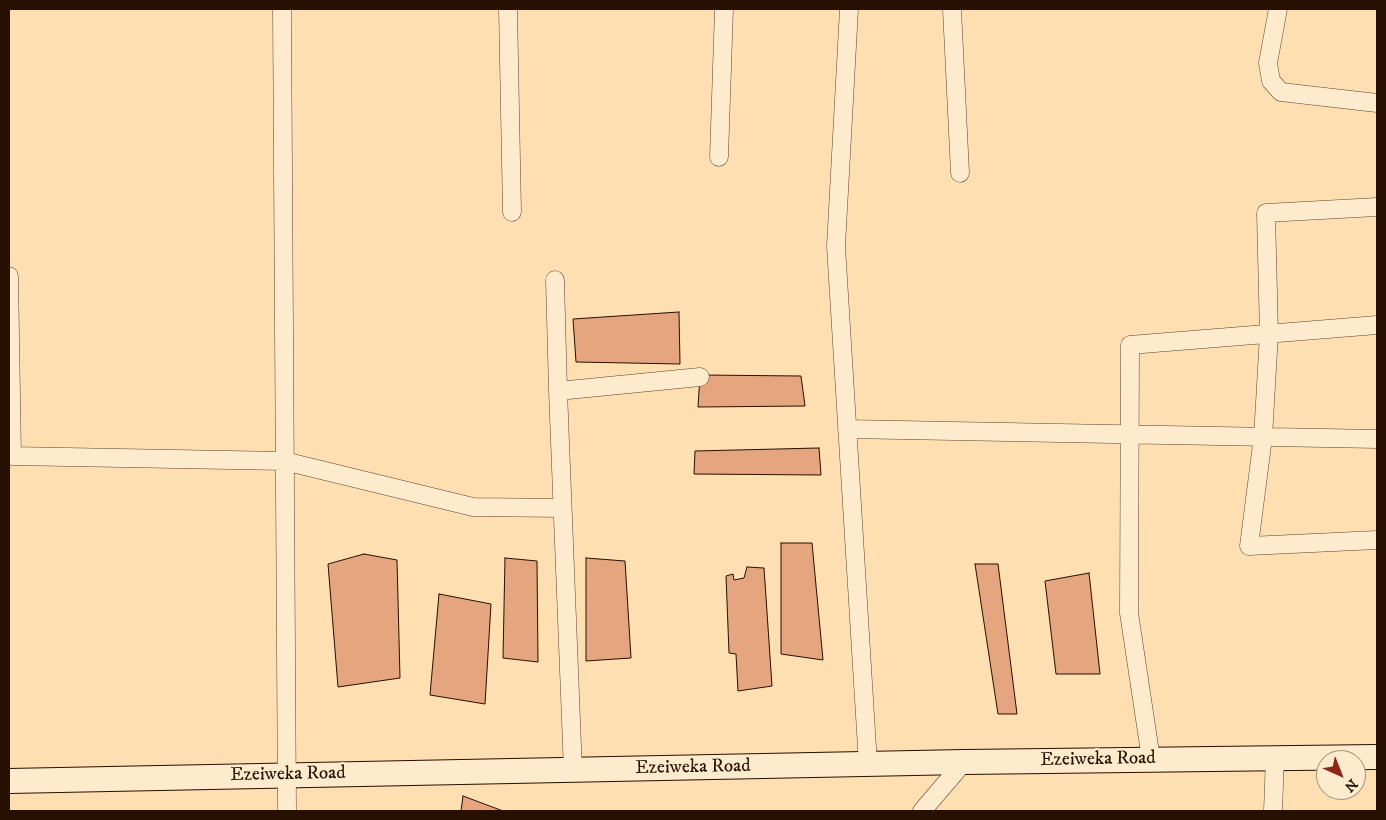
<!DOCTYPE html>
<html>
<head>
<meta charset="utf-8">
<style>
  body { margin:0 }
  #map { position:relative; width:1386px; height:820px; overflow:hidden; background:#fddfb2; font-family:"IM FELL DW Pica",serif }
  canvas { display:block }
  .frame { position:absolute; inset:0; border:10px solid #270f01; pointer-events:none }
  .north { position:absolute; left:1316px; top:750px; width:50px; height:50px; box-sizing:border-box; background:#feeacd; border:1px solid #a8927b; border-radius:50%; rotate:136deg; font-size:14px; font-weight:700; line-height:20px; text-align:center; color:#270f01 }
  .north::after { content:''; display:block; margin:auto; width:18px; height:22px; background:#8f2418; clip-path:polygon(50% 0,100% 100%,50% 72%,0 100%) }
</style>
</head>
<body>
<div id="map">
<canvas width="1386" height="820"></canvas>
<div class="frame"></div>
<div class="north">N</div>
</div>
<script>
const g = document.querySelector('canvas').getContext('2d');
g.lineJoin = 'round';
function paint(path, color) {
  g.fillStyle = color;
  g.fill(path, 'evenodd');
}
function poly(rows) {
  const path = new Path2D();
  for (const r of rows) {
    path.moveTo(r[0], r[1]);
    for (let i = 2; i < r.length; i += 2) path.lineTo(r[i], r[i + 1]);
  }
  return path;
}
function strokePath(path, color, width, dash) {
  g.strokeStyle = color;
  g.lineWidth = width;
  g.lineCap = dash ? 'butt' : 'round';
  g.setLineDash(dash || []);
  g.stroke(path);
}
function label(font, color, halo, rows, align = 'center') {
  g.font = font + ' "IM FELL DW Pica",serif';
  g.lineWidth = 4.5;
  g.setLineDash([]);
  g.textBaseline = 'middle';
  g.strokeStyle = halo;
  g.fillStyle = color;
  for (const [text, x, y, turn = 0] of rows) {
    g.save();
    g.translate(x, y);
    g.rotate((+turn || 0) * Math.PI / 180);
    g.textAlign = isNaN(turn) ? turn : align;
    if (halo) g.strokeText(text, 0, 0);
    g.fillText(text, 0, 0);
    g.restore();
  }
}
const building = poly([
  [679,312,680,364,576,362,573,319,679,312],
  [700,375,801,376,805,406,698,407,700,375],
  [819,448,821,475,694,474,695,451,819,448],
  [781,543,812,543,823,660,781,654,781,543],
  [364,554,397,560,400,678,338,687,328,564,364,554],
  [505,558,537,561,538,662,503,658,505,558],
  [586,558,625,561,631,658,586,661,586,558],
  [975,564,998,564,1017,714,998,714,975,564],
  [747,567,764,568,772,686,738,691,736,654,729,653,726,576,733,574,734,580,744,578,747,567],
  [1089,573,1100,674,1056,674,1045,581,1089,573],
  [439,594,491,604,485,704,430,695,439,594],
  [463,796,503,811,461,811,463,796]
]);
paint(building, '#e4a57f');
strokePath(building, '#270f01', 1);
const minor = poly([
  [282,9,287,811],
  [508,9,512,212],
  [849,9,836,246,868,764],
  [952,9,960,173],
  [1278,9,1268,63,1271,81,1281,92,1377,103],
  [719,157,724,9],
  [1377,207,1266,213,1269,334,1263,437,1249,546,1377,540],
  [9,276,12,456,284,461,473,507,562,508],
  [555,280,558,391,573,771],
  [558,391,700,377],
  [847,429,1377,439],
  [1151,759,1129,613,1130,345,1377,325],
  [922,811,964,762],
  [1273,811,1275,757]
]);
const secondary = poly([
  [9,781,964,762,1377,757]
]);
strokePath(minor, '#5c432d', 19);
strokePath(secondary, '#270f01', 26);
strokePath(minor, '#feeacd', 18);
strokePath(secondary, '#feeacd', 24);
label('19px', '#270f01', '#feeacd', [
  ["Ezeiweka Road",1098,760,-1],
  ["Ezeiweka Road",693,768,-1],
  ["Ezeiweka Road",288,775,-1]
]);
</script>
</body>
</html>
